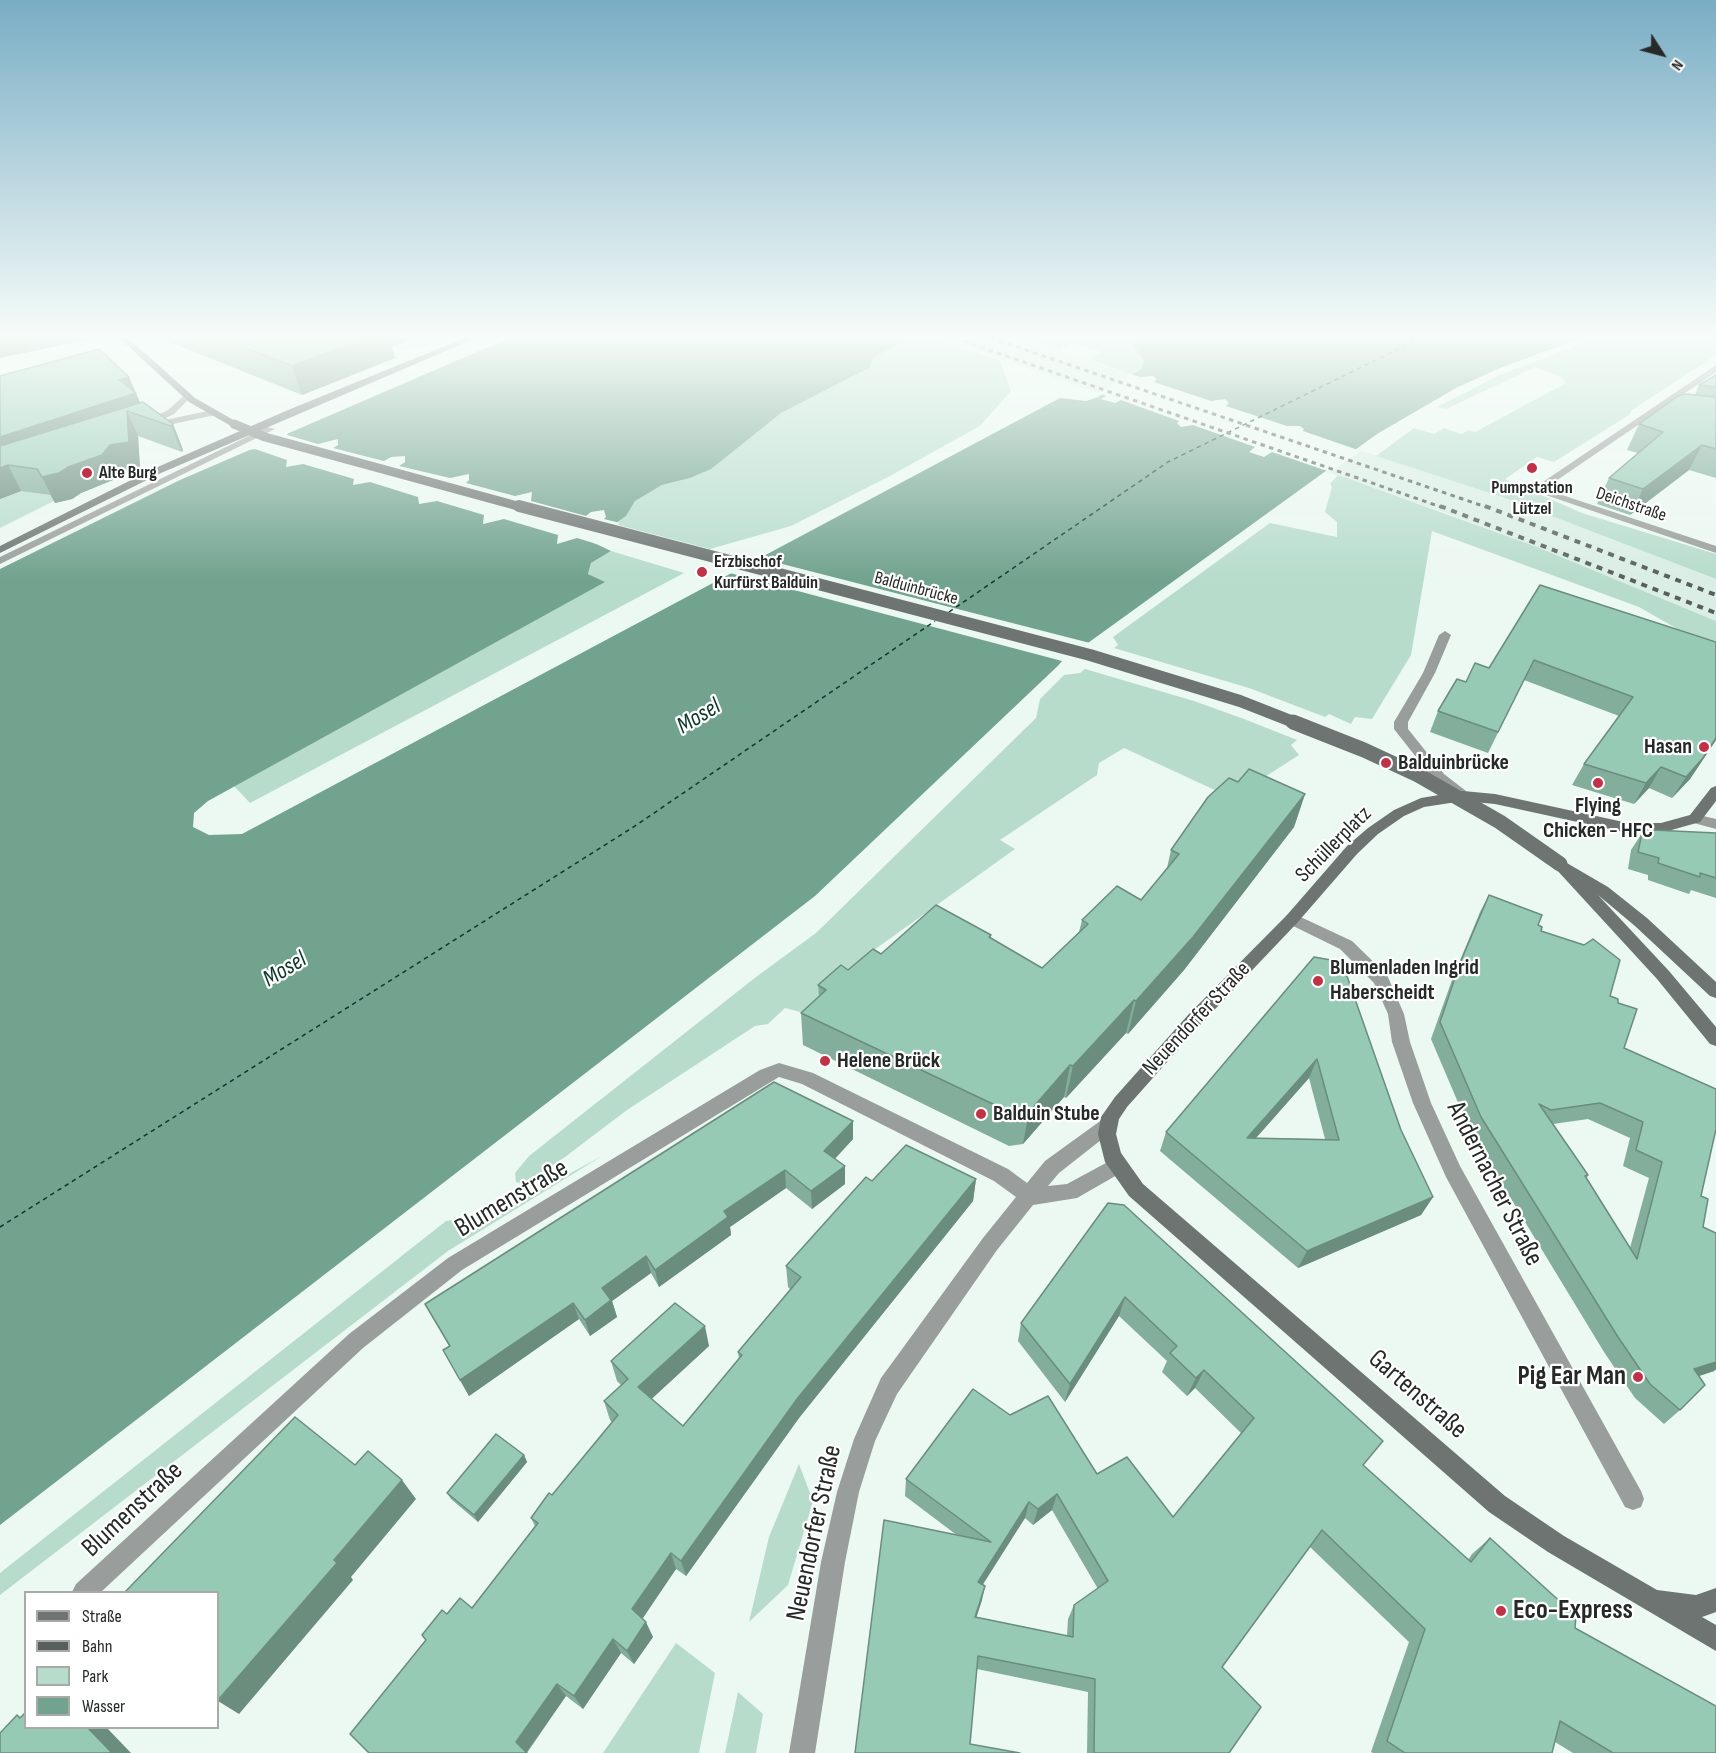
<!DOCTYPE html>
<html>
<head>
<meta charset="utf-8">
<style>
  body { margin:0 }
  #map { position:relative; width:1716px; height:1753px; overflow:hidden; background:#ecf8f2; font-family:"Sofia Sans Condensed",sans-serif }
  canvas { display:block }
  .legend { position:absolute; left:24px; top:1591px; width:195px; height:138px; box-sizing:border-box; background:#fff; border:2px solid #a8a9a9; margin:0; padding:8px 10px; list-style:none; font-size:18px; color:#252928 }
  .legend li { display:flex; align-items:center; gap:12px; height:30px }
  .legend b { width:30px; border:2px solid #a8a9a9 }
  .north { position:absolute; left:1632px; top:24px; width:60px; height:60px; -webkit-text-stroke:4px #fff; paint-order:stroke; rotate:126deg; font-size:16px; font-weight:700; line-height:24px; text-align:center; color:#252928 }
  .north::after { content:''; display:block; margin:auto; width:21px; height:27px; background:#252928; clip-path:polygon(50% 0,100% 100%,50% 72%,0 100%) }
</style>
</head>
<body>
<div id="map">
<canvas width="1716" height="1753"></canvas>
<ul class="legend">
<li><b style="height:8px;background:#6d7471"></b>Straße</li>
<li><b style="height:8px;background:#575e5b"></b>Bahn</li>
<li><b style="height:16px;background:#b7dccc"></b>Park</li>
<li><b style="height:16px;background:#72a38f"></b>Wasser</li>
</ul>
<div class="north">N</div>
</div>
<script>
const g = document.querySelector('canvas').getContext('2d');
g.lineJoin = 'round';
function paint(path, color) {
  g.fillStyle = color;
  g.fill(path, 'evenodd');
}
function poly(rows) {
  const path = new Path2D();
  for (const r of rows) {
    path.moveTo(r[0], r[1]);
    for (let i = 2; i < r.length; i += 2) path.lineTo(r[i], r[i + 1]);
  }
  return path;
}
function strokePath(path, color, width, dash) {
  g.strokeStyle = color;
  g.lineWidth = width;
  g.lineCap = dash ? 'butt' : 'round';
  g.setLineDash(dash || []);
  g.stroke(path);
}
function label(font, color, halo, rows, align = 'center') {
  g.font = font + ' "Sofia Sans Condensed",sans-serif';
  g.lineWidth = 4.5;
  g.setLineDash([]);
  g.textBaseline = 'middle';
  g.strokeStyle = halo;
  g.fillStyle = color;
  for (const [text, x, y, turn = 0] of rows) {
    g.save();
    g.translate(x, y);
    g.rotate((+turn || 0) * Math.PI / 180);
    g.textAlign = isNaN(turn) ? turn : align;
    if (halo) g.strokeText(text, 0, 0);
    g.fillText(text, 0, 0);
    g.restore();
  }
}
paint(poly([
  [357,335,456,335,426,347,419,345,403,351],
  [931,335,1012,335,1502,497,1716,579,1716,621,1537,547,1437,510]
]), '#daeee5');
paint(poly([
  [1014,335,1137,335,1134,336,1134,346,1144,361,1141,369,1134,375,1091,360,1102,352,1071,343,1060,350],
  [1606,335,1716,335,1716,355,1632,410,1629,415,1554,462,1537,457,1505,479,1582,513,1716,554,1716,579,1502,497,1376,456,1414,428,1434,434,1444,428,1461,434,1469,430,1475,432,1566,383,1561,377,1535,367,1446,409,1437,407,1500,375],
  [929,336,1000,361,1011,391,980,426,890,476,791,526,710,549,614,524,626,516,635,501,662,485,690,478,781,413,869,368,873,358,905,340],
  [1338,475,1537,547,1716,621,1716,641,1681,631,1639,607,1432,531,1411,655,1372,719,1355,717,1351,724,1329,714,1325,717,1249,688,1114,648,1118,645,1113,637,1270,523,1337,537,1337,522,1325,512,1332,487,1330,484],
  [0,487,49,495,54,498,54,501,0,528],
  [611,551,684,573,250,803,234,786,604,582,588,574,591,563],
  [1085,669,1194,701,1244,719,1297,740,1291,745,1299,755,1232,798,1124,748,1099,763,1097,775,1000,840,1015,849,867,955,804,1013,785,1008,768,1024,755,1026,627,1110,565,1157,523,1184,516,1182,515,1173,529,1156,756,977,816,933,1036,718,1040,699,1064,675,1080,673],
  [602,1156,448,1251,0,1595,0,1573,446,1221,499,1212],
  [799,1464,813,1501,788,1585,749,1622,769,1537],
  [676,1643,715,1673,699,1753,603,1753],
  [738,1692,763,1714,756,1753,725,1753]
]), '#b7dccc');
paint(poly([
  [516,335,909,335,905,340,873,358,869,368,781,413,711,469,690,478,662,485,635,501,626,516,590,541,611,551,591,563,588,574,605,582,208,801,194,813,193,827,209,835,242,834,1060,398,1086,401,1098,397,1141,369,1144,361,1134,346,1134,336,1137,335,1589,335,1500,368,1456,388,1377,434,1063,661,815,896,0,1525,0,569,180,480]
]), '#72a38f');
paint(poly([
  [1130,374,1140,377,1153,376,1157,379,1154,382,1211,401,1225,399,1229,403,1226,406,1287,426,1300,426,1304,429,1303,431,1361,451,1330,472,1272,452,1264,457,1249,452,1255,447,1193,425,1181,427,1177,423,1179,421,1121,400,1115,403,1101,399,1106,396,1099,393],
  [289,430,287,435,318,444,338,439,338,445,333,448,384,461,391,457,405,456,405,462,399,466,450,478,469,474,469,480,466,483,515,496,532,492,531,501,586,516,591,512,604,510,606,517,604,519,620,523,596,541,613,549,577,538,557,544,558,535,504,519,483,524,484,515,437,501,419,504,418,497,370,482,353,485,354,479,303,464,286,467,287,460,255,449,241,451],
  [755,557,1090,643,1097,637,1104,637,1059,668,1058,666,1062,661,726,572]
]), '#ecf8f2');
strokePath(poly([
  [949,612,1168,462,1427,335],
  [0,1227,635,826,935,621]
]), '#0d392a', 1.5, [4.5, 4]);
paint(poly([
  [1716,365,1716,372,1544,489,1716,546,1716,553,1531,490,1716,365],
  [187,393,190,394,190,398,174,414,160,421,212,410,217,413,215,415,159,427,155,423,143,426,143,422,168,410,187,393],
  [267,427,275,429,0,564,0,557,267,427],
  [1445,631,1451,635,1435,673,1408,722,1408,729,1444,774,1466,791,1468,794,1466,797,1461,799,1434,780,1394,729,1394,722,1423,673,1439,635,1445,631],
  [1695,814,1716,819,1716,829,1690,822,1688,819,1695,814],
  [1292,913,1352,941,1387,975,1404,1014,1410,1042,1431,1103,1460,1166,1641,1491,1644,1499,1641,1507,1633,1510,1625,1507,1446,1177,1413,1103,1392,1042,1388,1014,1374,983,1340,949,1287,923,1284,919,1287,915,1292,913],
  [779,1063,813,1073,1008,1169,1027,1183,1045,1161,1103,1119,1109,1116,1115,1119,1118,1124,1115,1129,1059,1173,1048,1186,1067,1184,1117,1157,1124,1159,1126,1165,1124,1171,1077,1198,1033,1205,997,1250,897,1394,875,1441,859,1492,845,1562,815,1753,789,1753,821,1562,837,1492,854,1439,881,1378,983,1238,1016,1197,994,1181,802,1084,779,1077,462,1270,363,1348,101,1592,72,1592,76,1584,349,1334,448,1258,760,1070,779,1063]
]), '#999d9b');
paint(poly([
  [116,335,125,335,195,398,237,422,237,426,231,426,189,402,116,335],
  [472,335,483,335,161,473,0,553,0,546,153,469,288,410,472,335],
  [1716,786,1716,801,1700,822,1661,833,1628,833,1495,804,1463,801,1424,807,1404,816,1378,834,1357,854,1297,923,1200,1025,1127,1107,1119,1119,1116,1134,1121,1153,1143,1184,1505,1496,1564,1536,1657,1590,1696,1595,1716,1588,1716,1612,1702,1617,1716,1625,1716,1651,1548,1552,1489,1512,1129,1196,1105,1162,1098,1134,1101,1117,1115,1097,1188,1015,1287,915,1347,846,1368,828,1394,810,1421,798,1463,791,1495,794,1628,823,1661,823,1690,815,1711,788,1716,786],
  [1560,859,1608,887,1647,918,1716,982,1716,998,1710,996,1635,926,1598,895,1669,971,1716,1027,1716,1046,1710,1044,1657,979,1555,868,1553,864,1560,859]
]), '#6d7471');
strokePath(poly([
  [946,335,1444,508],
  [982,335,1489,508]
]), '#575e5b', 3, [4.5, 4.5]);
strokePath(poly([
  [1440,506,1716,613],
  [1485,506,1716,595]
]), '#575e5b', 4, [6, 6]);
strokePath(poly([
  [234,424,265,437,525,508]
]), '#6d7471', 9);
strokePath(poly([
  [519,506,1090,655,1240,701,1296,723]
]), '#6d7471', 12);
strokePath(poly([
  [1293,722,1364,750,1418,775,1500,822,1560,864]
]), '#6d7471', 15);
paint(poly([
  [152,335,424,335,392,347,395,358,302,395],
  [1716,375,1716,478,1689,470,1630,515,1597,504,1609,478,1638,453,1627,450,1639,424,1695,395,1699,385],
  [0,376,129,377,140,403,173,424,183,450,182,452,138,436,140,468,122,471,113,480,81,493,72,499,55,503,50,495,21,491,0,499],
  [1540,585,1716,642,1716,740,1690,779,1672,798,1649,788,1634,804,1572,785,1584,764,1619,716,1524,680,1488,753,1430,732,1438,711,1466,682,1489,668],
  [1238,782,1305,794,1294,827,1184,970,1128,1034,1126,1033,1066,1098,1064,1097,1023,1144,1009,1146,803,1045,801,1013,819,996,818,985,881,954,991,935,991,938,1042,968,1079,932,1082,920,1141,900,1167,868,1171,850],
  [1642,833,1716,833,1716,898,1691,890,1689,894,1648,880,1648,875,1628,869,1631,850],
  [1489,895,1538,925,1541,931,1610,996,1624,1048,1701,1196,1703,1227,1716,1267,1716,1369,1714,1371,1699,1376,1680,1410,1664,1424,1635,1398,1604,1352,1471,1133,1431,1039,1452,980,1480,912],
  [1588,1119,1630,1138,1623,1166,1649,1178,1630,1248,1587,1178,1588,1175,1553,1124],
  [1314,957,1401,1130,1433,1197,1421,1215,1298,1268,1160,1151,1166,1132],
  [1309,1078,1325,1139,1256,1138],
  [853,1139,835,1159,845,1166,845,1184,812,1209,786,1188,730,1227,731,1235,659,1287,651,1273,612,1301,617,1317,590,1336,579,1319,469,1396,443,1350,449,1346,425,1304],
  [976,1179,973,1201,799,1418,686,1576,676,1569,642,1618,653,1637,634,1664,621,1653,583,1709,566,1696,527,1753,447,1614,472,1608,535,1526,531,1518,552,1495,612,1422,610,1420,604,1401,621,1385,617,1381,611,1361,709,1346,651,1399,683,1426,739,1359,738,1352,790,1289,788,1287,786,1266,872,1181],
  [1108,1203,1363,1466,1468,1560,1472,1554,1490,1538,1575,1628,1716,1753,1573,1753,1555,1742,1552,1753,1373,1753,1371,1752,1409,1642,1310,1547,1222,1667,1229,1753,1087,1753,1088,1692,977,1669,855,1753,958,1536,905,1496,906,1479,1010,1415,1097,1474,1173,1517,1241,1433,1195,1388,1187,1396,1162,1372,1167,1361,1119,1316,1065,1402,1018,1341,1021,1323],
  [1052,1510,1098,1589,1074,1605,1068,1619,1067,1636,976,1617,982,1600,982,1584,1025,1518,1033,1525],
  [524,1455,527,1462,478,1522,451,1499,447,1493]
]), '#82ae9b');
paint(poly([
  [0,335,94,335,96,338,0,358],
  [374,335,424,335,392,347,395,358,302,395,292,366],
  [129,377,146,417,127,411,138,436,140,468,122,471,113,480,81,493,72,499,55,503,42,477,68,467,110,445,0,467,0,437,119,380],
  [173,424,183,450,182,452,171,426],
  [1702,445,1689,470,1630,515,1643,489],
  [8,465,21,491,0,499,0,468],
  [1716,738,1716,740,1690,779,1672,798,1686,777],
  [1661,767,1649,788,1634,804,1646,783],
  [1305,794,1294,827,1184,970,1128,1034,1136,1001],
  [1134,1000,1126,1033,1066,1098,1073,1066],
  [1317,1059,1309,1078,1240,1156,1247,1138],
  [1070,1065,1064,1097,1023,1144,1029,1112],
  [853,1121,853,1139,825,1169,824,1151],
  [845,1166,845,1184,812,1209,811,1191],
  [785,1170,786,1188,730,1227,731,1235,659,1287,655,1270,724,1211],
  [976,1179,973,1201,799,1418,686,1576,681,1561,797,1399],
  [1433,1197,1421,1215,1298,1268,1307,1251],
  [646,1256,651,1273,612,1301,617,1317,590,1336,585,1320,602,1288],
  [1125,1297,1119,1316,1065,1402,1070,1384],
  [573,1303,579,1319,469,1396,460,1380],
  [705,1326,709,1346,644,1406,638,1387],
  [1716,1362,1716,1369,1714,1371,1678,1383,1694,1369],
  [1204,1370,1195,1388,1187,1396,1196,1378],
  [524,1455,527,1462,478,1522,474,1515],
  [402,1480,416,1499,351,1577,353,1580,239,1714,218,1701,334,1560],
  [1057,1494,1052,1510,1033,1525,1038,1509],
  [1029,1502,1025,1518,975,1597,978,1582],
  [671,1553,676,1569,639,1624,632,1609],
  [985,1586,982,1600,972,1631,975,1617],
  [646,1622,653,1637,634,1664,627,1651],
  [613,1639,621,1653,583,1709,574,1696],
  [557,1684,566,1696,526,1753,516,1742],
  [88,1728,107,1728,131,1753,112,1753]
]), '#6a8d7e');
const building = poly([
  [213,335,374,335,292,366,213,335],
  [99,349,129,377,119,380,136,393,0,437,0,376,99,349],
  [1716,375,1716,387,1699,385,1716,375],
  [1686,394,1716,397,1716,449,1702,445,1643,489,1609,478,1663,432,1639,424,1678,396,1686,394],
  [143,402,173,424,171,426,127,411,129,442,110,445,102,455,68,467,59,473,42,477,37,469,8,465,0,468,0,446,143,402],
  [1540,585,1716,642,1716,738,1703,758,1686,777,1661,767,1646,783,1584,764,1633,697,1534,660,1498,732,1438,711,1457,679,1466,682,1475,663,1489,668,1540,585],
  [1249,769,1305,794,1193,937,1136,1001,1134,1000,1073,1066,1070,1065,1029,1112,1014,1114,801,1013,826,990,818,985,841,965,848,970,873,949,881,954,936,905,991,935,989,937,1042,968,1088,924,1082,920,1117,886,1141,900,1179,854,1171,850,1208,797,1229,778,1238,782,1249,769],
  [1653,830,1716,833,1716,878,1700,873,1700,877,1658,863,1659,858,1638,852,1642,833,1653,830],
  [1489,895,1542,915,1538,925,1542,927,1541,931,1584,945,1593,939,1620,960,1610,996,1618,999,1618,1003,1637,1009,1624,1048,1716,1089,1716,1129,1701,1196,1708,1199,1703,1227,1716,1233,1716,1362,1694,1369,1705,1385,1680,1410,1650,1384,1618,1337,1481,1117,1440,1022,1460,963,1489,895],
  [1600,1103,1643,1122,1636,1150,1662,1162,1637,1259,1585,1176,1588,1175,1539,1104,1551,1110,1600,1103],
  [1314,957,1342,962,1401,1130,1433,1197,1307,1251,1166,1132,1314,957],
  [1317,1059,1339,1140,1247,1138,1317,1059],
  [774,1082,853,1121,824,1151,845,1166,811,1191,785,1170,724,1211,728,1217,655,1270,646,1256,602,1288,611,1300,585,1320,573,1303,460,1380,443,1350,450,1346,425,1304,774,1082],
  [906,1145,976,1179,797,1399,681,1561,671,1553,632,1609,646,1622,627,1651,613,1639,574,1696,557,1684,516,1742,527,1753,369,1753,350,1734,426,1640,422,1635,442,1610,447,1614,460,1598,472,1608,538,1523,531,1518,549,1493,552,1495,618,1415,604,1401,628,1379,611,1361,675,1303,705,1326,638,1387,683,1426,742,1355,738,1352,801,1277,786,1266,866,1177,872,1181,906,1145],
  [1108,1203,1124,1205,1383,1441,1363,1465,1471,1562,1490,1538,1576,1616,1575,1628,1716,1706,1716,1753,1613,1753,1560,1721,1552,1753,1405,1753,1387,1741,1425,1629,1322,1530,1222,1667,1261,1707,1229,1753,1094,1753,1095,1679,978,1656,970,1744,1020,1753,855,1753,884,1520,991,1542,906,1479,973,1389,1010,1415,1048,1396,1097,1474,1127,1457,1173,1517,1254,1418,1204,1370,1196,1378,1170,1353,1177,1346,1125,1297,1070,1384,1021,1323,1108,1203],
  [1057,1494,1108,1581,1074,1605,1073,1637,975,1617,985,1586,978,1582,1029,1502,1038,1509,1057,1494],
  [295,1417,355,1465,368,1451,402,1480,334,1560,337,1563,218,1700,218,1593,124,1593,295,1417],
  [496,1434,524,1455,474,1515,447,1493,496,1434],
  [26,1712,26,1728,88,1728,112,1753,0,1753,0,1733,17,1715,20,1718,26,1712]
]);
paint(building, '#97cab4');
strokePath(building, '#6a8d7e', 1.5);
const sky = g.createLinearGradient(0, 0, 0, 580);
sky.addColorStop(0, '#79adc4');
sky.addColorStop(0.58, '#f6fcf9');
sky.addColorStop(1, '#f6fcf900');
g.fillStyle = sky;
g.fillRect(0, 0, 1716, 580);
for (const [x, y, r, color] of [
  [1532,468,6,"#c13148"],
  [87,473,6,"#c13148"],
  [702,572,6,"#c13148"],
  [1704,747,6,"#c13148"],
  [1386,763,6,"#c13148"],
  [1598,783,6,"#c13148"],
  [1318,981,6,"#c13148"],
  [825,1061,6,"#c13148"],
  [981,1114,6,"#c13148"],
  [1638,1377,6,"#c13148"],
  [1501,1611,6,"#c13148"]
]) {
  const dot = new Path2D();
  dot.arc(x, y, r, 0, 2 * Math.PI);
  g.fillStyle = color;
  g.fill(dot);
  strokePath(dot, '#fff', 2);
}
label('bold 18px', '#252928', '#fff', [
  ["Alte Burg",99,473],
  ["Pumpstation",1532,488,"center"],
  ["Lützel",1532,509,"center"],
  ["Erzbischof",714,562],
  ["Kurfürst Balduin",714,583]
], 'left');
label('18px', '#252928', '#fff', [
  ["Deichstraße",1631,505,19],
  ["Balduinbrücke",916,589,15]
]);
label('bold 22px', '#252928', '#fff', [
  ["Hasan",1692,747,"right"],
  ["Balduinbrücke",1398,763],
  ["Flying",1598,806,"center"],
  ["Chicken - HFC",1598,831,"center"],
  ["Blumenladen Ingrid",1330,968],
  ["Haberscheidt",1330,993],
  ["Helene Brück",837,1061],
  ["Balduin Stube",993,1114]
], 'left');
label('22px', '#252928', '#fff', [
  ["Schüllerplatz",1334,845,-45],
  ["Neuendorfer Straße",1197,1019,-47]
]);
label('italic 24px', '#0d392a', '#fff', [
  ["Mosel",699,717,-31],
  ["Mosel",285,970,-31]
]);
label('27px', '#252928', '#fff', [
  ["Andernacher Straße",1494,1184,63],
  ["Blumenstraße",512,1199,-31],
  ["Gartenstraße",1417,1395,41],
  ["Blumenstraße",133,1510,-43],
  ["Neuendorfer Straße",815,1533,-78]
]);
label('bold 27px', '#252928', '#fff', [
  ["Pig Ear Man",1626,1377],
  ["Eco-Express",1513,1611,"left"]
], 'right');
</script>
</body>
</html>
